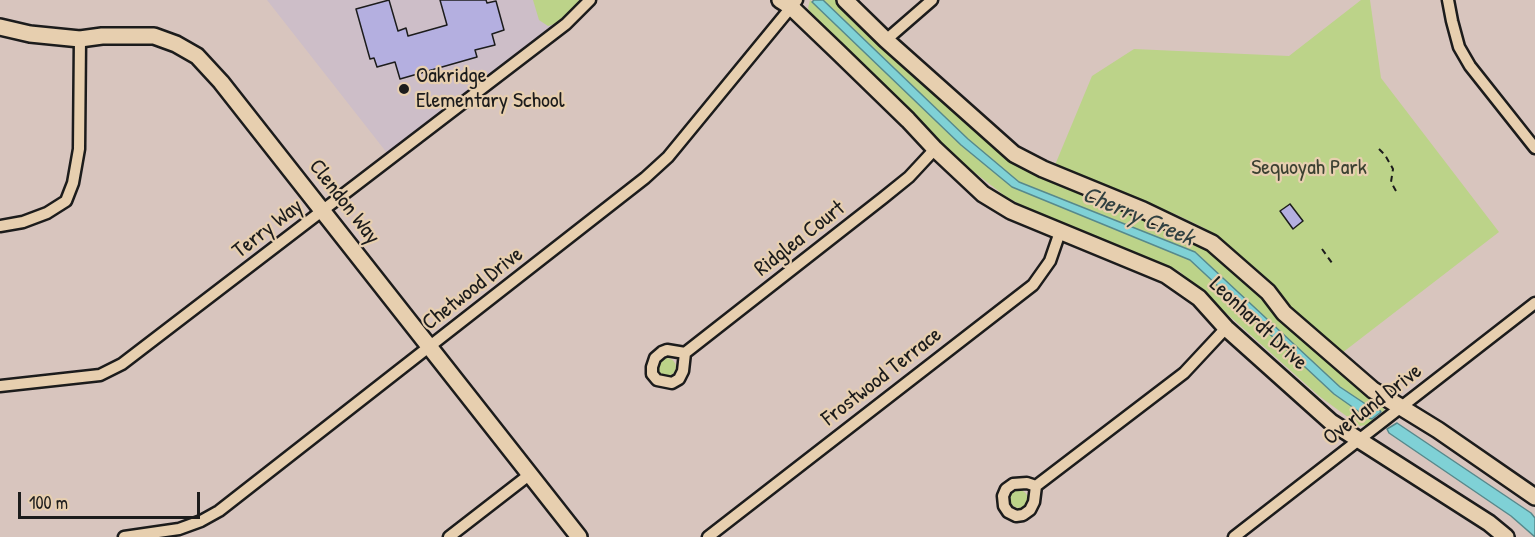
<!DOCTYPE html>
<html>
<head>
<meta charset="utf-8">
<style>
  body { margin:0 }
  #map { position:relative; width:1535px; height:537px; overflow:hidden; background:#d8c5be; font-family:"Patrick Hand",sans-serif }
  canvas { display:block }
  .scale { position:absolute; left:18px; top:492px; width:182px; height:27px; box-sizing:border-box; border:3px solid #1c1c1c; border-top:0; padding-left:8px; font-size:18px; line-height:21px; white-space:nowrap; color:#1c1c1c; -webkit-text-stroke:4px #e7cfaf; paint-order:stroke }
</style>
</head>
<body>
<div id="map">
<canvas width="1535" height="537"></canvas>
<div class="scale">100 m</div>
</div>
<script>
const g = document.querySelector('canvas').getContext('2d');
g.lineJoin = 'round';
function paint(path, color) {
  g.fillStyle = color;
  g.fill(path, 'evenodd');
}
function poly(rows) {
  const path = new Path2D();
  for (const r of rows) {
    if (r.length === 3) {
      path.moveTo(r[0] + r[2], r[1]);
      path.arc(r[0], r[1], r[2], 0, 2 * Math.PI);
      continue;
    }
    path.moveTo(r[0], r[1]);
    for (let i = 2; i < r.length; i += 2) path.lineTo(r[i], r[i + 1]);
  }
  return path;
}
function strokePath(path, color, width, dash) {
  g.strokeStyle = color;
  g.lineWidth = width;
  g.lineCap = dash ? 'butt' : 'round';
  g.setLineDash(dash || []);
  g.stroke(path);
}
function label(font, color, halo, rows, align = 'center') {
  g.font = font + ' "Patrick Hand",sans-serif';
  g.lineWidth = 4.5;
  g.setLineDash([]);
  g.textBaseline = 'middle';
  g.strokeStyle = halo;
  g.fillStyle = color;
  for (const [text, x, y, turn = 0] of rows) {
    g.save();
    g.translate(x, y);
    g.rotate((+turn || 0) * Math.PI / 180);
    g.textAlign = isNaN(turn) ? turn : align;
    if (halo) g.strokeText(text, 0, 0);
    g.fillText(text, 0, 0);
    g.restore();
  }
}
paint(poly([
  [267,0,581,0,555,24,387,153]
]), '#cdbec8');
paint(poly([
  [533,0,579,0,577,5,555,24,548,26,539,20],
  [810,0,961,145,1012,187,1190,260,1334,394,1374,420,1366,425,1360,426,1319,396,1179,271,1021,205,1005,196,965,165,813,18,808,8],
  [823,0,841,0,963,119,1020,167,1183,234,1202,245,1321,353,1383,401,1384,413,1378,408,1367,405,1340,387,1195,252,1019,182,968,139],
  [1361,0,1370,0,1381,78,1499,232,1342,353,1289,307,1227,245,1204,228,1177,215,1055,165,1092,76,1134,49,1289,56],
  [667,367,9],
  [1019,499,9]
]), '#bcd389');
const water = poly([
  [814,0,823,0,968,139,1019,182,1195,252,1340,387,1367,405,1378,408,1381,412,1372,419,1368,418,1334,394,1190,260,1012,187,961,145,812,2,814,0],
  [1397,423,1531,513,1535,518,1535,537,1511,516,1389,433,1387,429,1397,423]
]);
paint(water, '#7fd1d6');
strokePath(water, '#57898c', 1.5);
const building = poly([
  [389,0,398,31,406,28,408,36,447,25,440,0,486,0,487,3,496,1,504,30,492,34,495,45,475,50,477,57,400,79,395,62,377,67,374,58,370,59,356,9,389,0],
  [1290,204,1303,221,1293,229,1280,211,1290,204]
]);
paint(building, '#b4afe0');
strokePath(building, '#1c1c1c', 1.5);
const street = poly([
  [1448,0,1452,21,1459,47,1470,66,1535,148],
  [886,40,932,0],
  [0,226,23,222,47,213,66,201,73,183,79,149,80,39],
  [685,353,683,371,679,379,672,383,657,380,652,374,652,367,655,358,662,352,667,350,685,353,883,198,909,177,935,149],
  [0,386,100,375,122,364,566,24,590,0],
  [1036,486,1034,502,1030,510,1023,515,1016,516,1008,512,1004,506,1003,496,1006,489,1013,484,1027,483,1036,486,1184,373,1226,328],
  [124,537,179,529,201,521,219,511,645,178,668,157,797,0],
  [449,537,529,475],
  [708,537,1033,285,1050,261,1060,232],
  [1234,537,1535,303]
]);
const secondary = poly([
  [780,0,791,7,838,52,908,120,935,149,983,194,1011,211,1166,275,1199,298,1226,328,1331,422,1489,523,1506,537],
  [845,0,886,40,1014,154,1043,169,1143,210,1212,243,1268,292,1284,313,1373,390,1438,430,1535,497],
  [0,27,30,34,80,39,102,36,154,36,176,44,197,56,221,82,579,537]
]);
strokePath(street, '#1c1c1c', 15);
strokePath(secondary, '#1c1c1c', 20);
strokePath(poly([
  [1379,149,1385,155,1393,169,1391,182,1396,191],
  [1322,249,1332,263]
]), '#1c1c1c', 2, [6, 4.5]);
strokePath(street, '#e7cfaf', 10);
strokePath(secondary, '#e7cfaf', 15);
for (const [x, y, r, color] of [
  [404,89,6,"#1c1c1c"]
]) {
  const dot = new Path2D();
  dot.arc(x, y, r, 0, 2 * Math.PI);
  g.fillStyle = color;
  g.fill(dot);
  strokePath(dot, '#e7cfaf', 2);
}
label('22px', '#1c1c1c', '#e7cfaf', [
  ["Oakridge",416,76],
  ["Elementary School",416,101]
], 'left');
label('22px', '#3c4132', '#e7cfaf', [
  ["Sequoyah Park",1309,168]
]);
label('22px', '#1c1c1c', '#e7cfaf', [
  ["Clendon Way",344,202,52],
  ["Terry Way",268,229,-38],
  ["Ridglea Court",800,239,-38],
  ["Chetwood Drive",473,289,-38],
  ["Leonhardt Drive",1258,324,43],
  ["Frostwood Terrace",882,377,-38],
  ["Overland Drive",1373,405,-38]
]);
label('italic 24px', '#304041', '#e7cfaf', [
  ["Cherry Creek",1138,217,23]
]);
</script>
</body>
</html>
